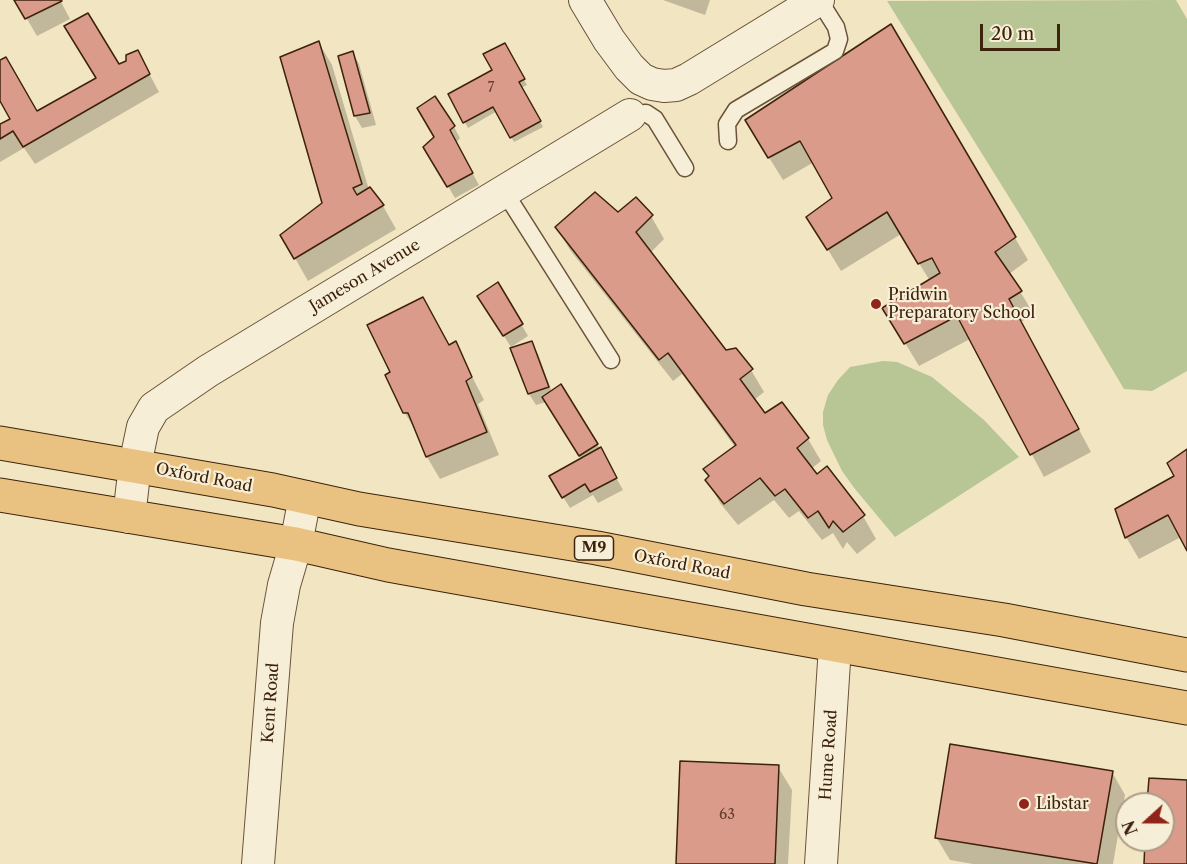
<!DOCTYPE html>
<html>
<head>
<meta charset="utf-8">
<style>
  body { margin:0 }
  #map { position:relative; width:1187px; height:864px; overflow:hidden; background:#f2e5c2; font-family:"Libre Caslon Text",serif }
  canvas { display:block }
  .north { position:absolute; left:1115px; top:792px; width:60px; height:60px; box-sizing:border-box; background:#f7eed7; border:2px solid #ad9c86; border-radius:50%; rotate:249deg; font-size:16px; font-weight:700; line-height:24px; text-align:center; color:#3d220c }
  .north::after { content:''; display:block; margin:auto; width:21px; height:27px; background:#8f2418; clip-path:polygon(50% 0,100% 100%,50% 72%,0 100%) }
  .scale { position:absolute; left:980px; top:24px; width:80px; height:27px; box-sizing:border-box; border:3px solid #3d220c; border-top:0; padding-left:8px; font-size:18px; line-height:21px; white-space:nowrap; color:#3d220c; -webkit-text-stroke:4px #f7eed7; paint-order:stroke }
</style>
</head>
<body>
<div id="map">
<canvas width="1187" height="864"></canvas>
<div class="north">N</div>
<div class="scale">20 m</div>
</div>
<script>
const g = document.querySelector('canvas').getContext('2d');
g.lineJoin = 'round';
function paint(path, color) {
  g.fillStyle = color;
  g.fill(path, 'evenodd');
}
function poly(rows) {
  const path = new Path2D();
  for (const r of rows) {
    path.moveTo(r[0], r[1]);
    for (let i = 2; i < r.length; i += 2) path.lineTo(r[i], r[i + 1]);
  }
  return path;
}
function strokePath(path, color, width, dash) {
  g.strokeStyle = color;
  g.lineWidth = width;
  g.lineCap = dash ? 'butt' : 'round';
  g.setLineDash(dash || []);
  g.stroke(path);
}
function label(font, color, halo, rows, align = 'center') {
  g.font = font + ' "Libre Caslon Text",serif';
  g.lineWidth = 4.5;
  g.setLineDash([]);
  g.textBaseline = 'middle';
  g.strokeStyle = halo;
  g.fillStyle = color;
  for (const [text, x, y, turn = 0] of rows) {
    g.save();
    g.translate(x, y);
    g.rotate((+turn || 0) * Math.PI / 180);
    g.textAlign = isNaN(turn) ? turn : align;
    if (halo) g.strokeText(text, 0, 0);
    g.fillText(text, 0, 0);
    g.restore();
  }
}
paint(poly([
  [1176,0,1187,19,1187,371,1152,391,1124,389,1027,226,887,1],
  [883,361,897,362,932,377,984,420,1019,457,895,537,855,489,842,471,827,440,823,425,823,412,828,395,838,380,850,367]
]), '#b8c595');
paint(poly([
  [16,0,60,0,70,19,37,36],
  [663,0,710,0,705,15],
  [890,26,1028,260,1009,274,1034,314,1021,322,1091,452,1044,477,970,339,919,366,884,308,930,281,901,234,841,271,808,217,834,198,814,162,783,180,760,143],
  [319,43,332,65,369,190,383,206,396,229,308,281,282,235,324,203],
  [504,45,527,85,521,88,543,127,514,142,497,111,468,128,450,95,494,70],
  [137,51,159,92,35,164,24,148,0,162,0,126,12,119,0,97,0,62,37,114,128,62],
  [353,53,359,64,376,125,362,128,355,116,340,57],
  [454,127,460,138,456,143,479,185,455,198,425,147,436,137],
  [618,214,651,216,664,239,650,253,726,352,751,370,764,392,754,400,765,415,808,439,821,461,811,469,863,516,876,539,857,554,847,542,843,549,833,533,822,540,799,511,789,518,774,500,738,525,720,503,707,480,710,478,705,469,735,447,682,374,673,381,570,250,557,228],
  [498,284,528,336,511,347,486,308],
  [455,343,484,400,478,404,499,455,440,479,427,457,419,435,404,412,392,372],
  [532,343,538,354,552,392,560,386,600,449,623,490,598,503,593,495,570,508,558,489,582,460,546,402,536,405,529,394,512,349],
  [1187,451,1187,548,1181,537,1139,559,1126,537,1176,476],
  [778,767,792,790,788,864,677,864],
  [1112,772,1125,795,1113,864,973,864,950,860,936,837]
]), '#0003');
const building = poly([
  [14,0,61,0,62,1,25,19,14,0],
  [88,13,119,64,126,61,126,55,138,50,150,74,23,147,13,131,0,139,0,124,10,119,0,101,0,60,6,57,37,111,96,78,64,26,88,13],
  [891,24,1016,237,995,252,1022,291,1009,299,1079,429,1030,455,957,316,904,344,882,308,940,273,932,258,918,264,887,212,827,250,806,217,832,198,800,141,768,158,745,120,891,24],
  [319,41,362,184,353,188,357,195,370,187,384,205,294,259,280,235,322,203,280,57,319,41],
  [505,43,525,79,519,82,541,121,510,138,493,107,463,123,448,94,492,70,483,54,505,43],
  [353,51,370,113,354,116,338,56,353,51],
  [435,96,455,126,450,130,473,173,447,187,423,147,434,137,417,108,435,96],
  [595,192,618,212,636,197,653,215,636,232,726,350,736,348,753,369,740,379,765,413,782,402,809,438,797,448,817,474,827,466,865,515,843,532,833,521,829,528,818,511,808,518,785,489,775,496,760,478,724,504,705,480,709,476,703,469,736,445,668,353,659,360,555,227,595,192],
  [498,282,523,324,503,336,477,296,498,282],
  [423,297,449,345,456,341,472,377,466,381,487,432,426,457,408,413,403,413,385,375,390,372,367,325,423,297],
  [532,341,549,387,528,394,510,348,532,341],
  [561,384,598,444,579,456,542,397,561,384],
  [601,447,617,478,590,492,585,484,562,498,549,476,601,447],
  [1187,449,1187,551,1168,515,1125,538,1115,509,1174,476,1167,463,1187,449],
  [950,744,1113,771,1097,864,935,838,950,744],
  [680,761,779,765,775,864,676,864,680,761],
  [1149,778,1187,780,1187,864,1144,864,1145,840,1163,840,1163,804,1147,804,1149,778]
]);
paint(building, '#db9b8b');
strokePath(building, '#3d220c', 1.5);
const service = poly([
  [630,115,646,113,655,119,685,168],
  [728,141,727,124,736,110,835,51,839,39,836,27,819,0],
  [504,191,611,360]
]);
const minor = poly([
  [585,0,609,40,629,67,641,79,652,84,664,86,676,85,689,79,818,0],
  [129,517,135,465,143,427,154,408,208,371,630,115],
  [258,864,277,623,284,585,296,544,305,497],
  [821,864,835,646]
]);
const primary = poly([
  [0,443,273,490,359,509,597,548,806,589,1004,620,1187,655],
  [0,495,296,544,388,565,1187,708]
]);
strokePath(service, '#6a533a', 19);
strokePath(minor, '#6a533a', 34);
strokePath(primary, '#3d220c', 35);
strokePath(service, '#f7eed7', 16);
strokePath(minor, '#f7eed7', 32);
strokePath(primary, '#e9c281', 33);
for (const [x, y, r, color] of [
  [876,304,6,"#8f2418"],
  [1024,804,6,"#8f2418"]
]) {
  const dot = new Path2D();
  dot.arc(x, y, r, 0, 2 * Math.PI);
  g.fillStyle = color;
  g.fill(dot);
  strokePath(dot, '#f7eed7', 2);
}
label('14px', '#64402c', null, [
  ["7",491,88],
  ["63",727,815]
]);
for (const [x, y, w] of [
  [594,548,39]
]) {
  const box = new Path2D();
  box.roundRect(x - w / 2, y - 12, w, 24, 4.5);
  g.fillStyle = '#f7eed7';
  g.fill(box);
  strokePath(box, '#3d220c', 1.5);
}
label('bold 15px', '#3d220c', null, [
  ["M9",594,548]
]);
label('16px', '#3d220c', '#f7eed7', [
  ["Jameson Avenue",365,276,-31],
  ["Oxford Road",204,478,11],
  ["Oxford Road",682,565,11],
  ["Kent Road",271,703,-86],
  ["Hume Road",829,755,-86]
]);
label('16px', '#3d220c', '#f7eed7', [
  ["Pridwin",888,295],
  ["Preparatory School",888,313],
  ["Libstar",1036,804]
], 'left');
</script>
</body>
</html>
